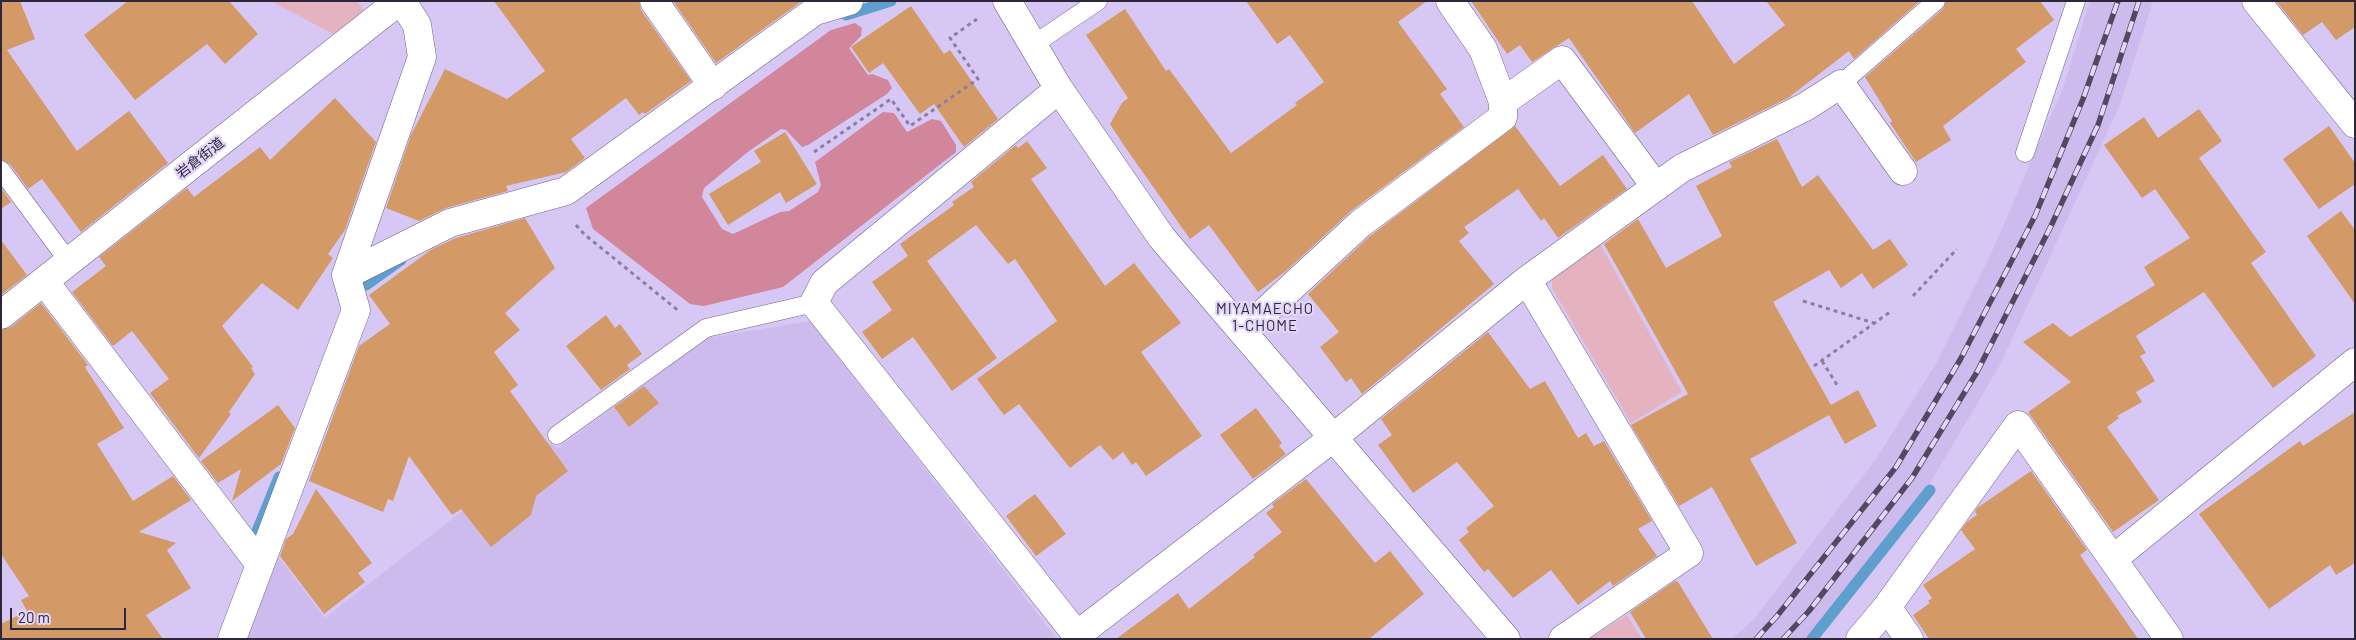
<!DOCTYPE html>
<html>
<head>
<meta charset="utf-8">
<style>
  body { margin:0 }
  #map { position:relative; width:2356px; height:640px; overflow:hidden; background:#d7c7f4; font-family:Barlow,sans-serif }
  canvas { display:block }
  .frame { position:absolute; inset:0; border:2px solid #2e2739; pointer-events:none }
  .scale { position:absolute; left:10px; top:608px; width:116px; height:22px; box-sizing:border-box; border:2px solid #2e2739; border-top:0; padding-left:6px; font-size:15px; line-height:18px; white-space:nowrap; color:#2e2739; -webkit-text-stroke:4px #e3d6fb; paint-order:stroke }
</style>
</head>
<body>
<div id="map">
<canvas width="2356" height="640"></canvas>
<div class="frame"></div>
<div class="scale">20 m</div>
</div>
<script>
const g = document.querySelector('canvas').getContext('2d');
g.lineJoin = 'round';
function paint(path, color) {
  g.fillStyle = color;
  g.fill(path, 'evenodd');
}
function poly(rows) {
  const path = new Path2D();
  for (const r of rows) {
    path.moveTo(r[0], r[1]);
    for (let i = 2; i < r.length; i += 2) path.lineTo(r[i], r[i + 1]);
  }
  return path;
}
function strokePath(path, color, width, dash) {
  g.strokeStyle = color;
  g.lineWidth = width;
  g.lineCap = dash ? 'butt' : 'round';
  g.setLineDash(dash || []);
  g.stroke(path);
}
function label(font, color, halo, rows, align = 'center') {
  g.font = font + ' Barlow,"Noto Sans JP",sans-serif';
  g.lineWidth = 4.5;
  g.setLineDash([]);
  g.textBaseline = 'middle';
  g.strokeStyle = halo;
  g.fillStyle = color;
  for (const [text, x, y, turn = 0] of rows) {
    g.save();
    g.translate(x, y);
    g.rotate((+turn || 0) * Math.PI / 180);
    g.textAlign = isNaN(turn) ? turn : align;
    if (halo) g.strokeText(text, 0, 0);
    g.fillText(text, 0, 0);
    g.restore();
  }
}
paint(poly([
  [2090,1,2153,1,2119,107,2000,365,1927,488,1807,639,1732,639,1754,619,1876,459,1937,362,1990,256,2063,88],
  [810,321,1057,639,246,639,277,555,325,618,551,442,558,448,708,338]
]), '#cebbee');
paint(poly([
  [271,1,356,1,365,10,333,34],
  [1599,242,1682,392,1631,423,1552,288,1552,277],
  [1627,615,1642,639,1589,639]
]), '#e5b3c0');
paint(poly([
  [855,23,862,28,861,36,849,48,868,75,872,74,888,80,892,88,887,94,808,145,802,147,786,130,781,129,749,151,704,188,702,197,722,229,733,234,780,212,789,211,818,192,821,185,815,162,883,112,894,113,907,132,932,119,941,121,956,145,956,152,783,287,704,306,690,304,593,229,586,208,831,30]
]), '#d1869b');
strokePath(poly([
  [846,15,891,1],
  [366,285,401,260],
  [257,531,279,477],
  [1812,639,1930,490]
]), '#5f9fce', 11);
paint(poly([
  [1,1,20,1,35,39,7,50,77,151,129,111,168,163,81,232,42,179,28,189,10,164,1,160],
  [128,1,229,1,258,34,225,64,207,44,135,100,84,35],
  [494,1,639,1,641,10,691,81,645,114,643,112,639,115,626,98,571,139,585,158,566,172,506,186,508,191,446,208,419,221,386,208,411,135,445,69,507,99,545,71],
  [673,1,802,1,716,63],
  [1246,1,1427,1,1398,22,1447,89,1440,94,1464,127,1351,211,1286,271,1258,292,1209,225,1190,239,1125,147,1110,124,1122,103,1128,98,1086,35,1125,9,1166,71,1169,69,1231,153,1297,105,1295,103,1324,82,1290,35,1277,44],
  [1471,1,1692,1,1734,64,1785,25,1766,1,1920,1,1854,59,1849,51,1788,98,1713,135,1689,94,1635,133,1569,38,1532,62,1520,45,1507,54],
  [1946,1,2040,1,2054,20,2016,49,2026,62,1943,126,1951,140,1916,162,1890,123,1892,121,1865,77,1943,9],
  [2276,1,2355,1,2355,27,2336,40,2322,22,2303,35],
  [911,6,944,54,950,50,998,119,964,147,934,104,920,114,883,63,869,73,851,47],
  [335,98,376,142,345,230,328,254,333,258,298,310,262,283,222,326,253,367,251,368,255,374,229,412,231,414,199,458,150,393,169,379,132,331,113,346,72,292,106,266,99,257,187,188,194,197,260,147,270,160],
  [2199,109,2222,141,2199,158,2266,252,2251,263,2316,356,2273,388,2204,292,2136,336,2146,353,2140,356,2155,381,2136,392,2142,402,2117,416,2119,418,2107,427,2159,500,2113,532,2028,412,2071,382,2023,342,2053,323,2070,337,2155,285,2144,267,2190,238,2155,189,2142,198,2104,145,2144,117,2158,138],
  [1515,126,1560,186,1603,155,1627,189,1558,238,1544,218,1541,221,1518,189,1464,227,1469,233,1459,241,1494,284,1362,394,1351,378,1346,382,1320,347,1339,332,1308,294,1370,236],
  [2329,126,2355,163,2355,184,2319,209,2283,159],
  [785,132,817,184,786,203,780,192,728,225,709,194,761,162,754,151],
  [1777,139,1802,187,1818,175,1873,250,1890,239,1908,265,1873,289,1862,273,1841,288,1829,270,1773,302,1831,405,1858,390,1877,426,1845,444,1829,415,1750,459,1797,543,1756,566,1712,487,1679,506,1631,425,1688,394,1604,244,1638,219,1666,268,1722,236,1696,186,1732,167,1729,162],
  [1027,141,1047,168,1031,179,1105,286,1134,263,1181,323,1141,352,1202,436,1146,476,1136,462,1132,465,1123,452,1113,460,1100,445,1070,468,1019,404,1004,415,977,379,1057,321,1015,259,1008,264,976,225,927,261,997,358,952,391,913,337,882,359,862,332,892,310,872,282,908,256,900,244,954,205,952,202,974,187,971,182,1016,145,1018,148],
  [1,188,11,202,1,209],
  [2341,211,2355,230,2355,304,2307,236],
  [525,218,555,268,505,313,520,330,494,352,518,385,510,391,568,471,536,496,531,515,491,547,461,509,452,515,409,456,393,501,388,499,383,512,309,481,359,346,390,324,369,295,432,249,456,238],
  [1,240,27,275,1,295],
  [41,303,88,365,85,367,124,428,97,444,133,501,173,476,191,500,139,532,176,543,167,550,191,588,146,615,163,639,1,639,1,624,27,611,21,600,29,596,1,554,1,330,11,327],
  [606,315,615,328,620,324,642,354,627,365,630,369,601,390,566,346],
  [1488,332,1530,389,1545,381,1578,438,1586,433,1594,446,1604,441,1652,521,1638,529,1657,556,1613,586,1610,581,1578,605,1551,570,1513,598,1488,569,1484,572,1459,540,1469,532,1466,528,1494,506,1457,462,1413,493,1378,445,1392,435,1381,419],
  [644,386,659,403,629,427,614,407],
  [278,405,295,428,281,464,232,501,241,469,218,483,201,461],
  [1256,408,1282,443,1279,446,1286,454,1253,479,1220,435],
  [2355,412,2355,563,2336,575,2330,565,2269,609,2199,514,2300,441,2303,446],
  [2031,471,2087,550,2080,555,2138,639,1929,639,1913,615,1930,603,1928,601,1932,598,1923,585,1975,549,1961,530,1968,521,1977,515,1975,512,1977,508],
  [1306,479,1375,563,1390,551,1424,594,1369,639,1116,639,1178,593,1189,609,1255,557,1253,555,1282,532,1266,513,1274,507,1272,504],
  [316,489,372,563,358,573,365,582,324,614,280,556,286,539,293,534],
  [1035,494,1066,534,1036,556,1006,516],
  [1675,581,1678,582,1713,639,1646,639,1630,612]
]), '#d39a68');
const lane = poly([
  [1033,45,1098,1],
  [1841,84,1936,1],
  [2025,153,2076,1],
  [1,170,69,262],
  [557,435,706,328,814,303]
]);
const street = poly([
  [654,1,713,86],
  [1007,1,1059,89,1162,238,1506,639],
  [2256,1,2355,124],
  [1059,89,824,283,814,303,1080,639],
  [1503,102,1562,60,1656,187],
  [346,275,450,223,566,191,815,11,849,1],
  [1527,280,1689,553,1563,639],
  [44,281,259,563],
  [1,315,399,1],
  [1243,332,1360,224,1503,117,1503,102,1483,49,1450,1],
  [2113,559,2355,362],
  [1887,607,1909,639],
  [1077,635,1334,437,1527,280,1682,168,1805,107,1841,84,1903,171],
  [232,639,356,310,346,275,422,57,417,25,402,1],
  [1860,639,1887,607,2018,425,2169,639]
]);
strokePath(lane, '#73648c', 19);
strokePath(street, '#73648c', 29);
strokePath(poly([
  [814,152,891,99,910,126,978,79,950,38,977,19],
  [576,225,584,234,680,312],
  [1913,296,1957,249],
  [1803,301,1874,323],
  [1822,361,1839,388],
  [1814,366,1890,312]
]), '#8b7fa0', 3, [4, 4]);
strokePath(lane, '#fff', 18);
strokePath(street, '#fff', 28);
const rail = poly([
  [1756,639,1777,616,1896,467,1960,360,2035,216,2083,99,2118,1],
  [1783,639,1809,611,1912,478,1977,372,2051,226,2098,125,2139,1]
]);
strokePath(rail, '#524961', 5.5);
strokePath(rail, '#e3d6fb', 4, [11]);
label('14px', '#2e2739', '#e3d6fb', [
  ["岩倉街道",200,158,-38]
]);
g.letterSpacing = '1px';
label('15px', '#2e2739', '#e3d6fb', [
  ["MIYAMAECHO",1265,309],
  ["1-CHOME",1265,326]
]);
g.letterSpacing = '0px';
</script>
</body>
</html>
